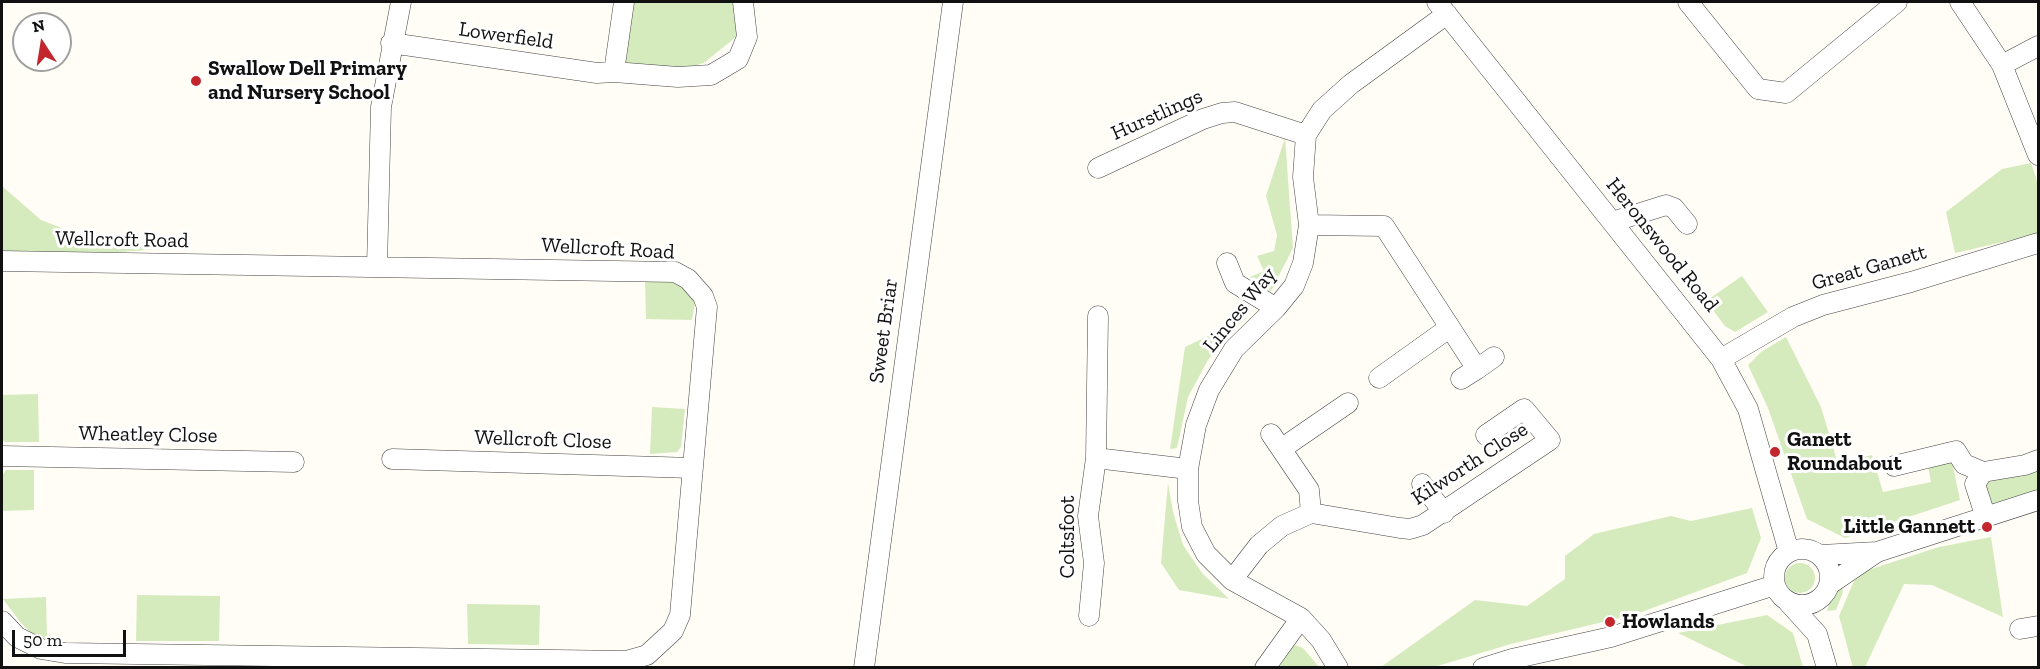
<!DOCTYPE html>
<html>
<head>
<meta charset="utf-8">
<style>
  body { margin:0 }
  #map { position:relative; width:2040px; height:669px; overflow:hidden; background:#fffdf5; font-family:"Zilla Slab",serif }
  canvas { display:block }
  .frame { position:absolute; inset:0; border:3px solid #111; pointer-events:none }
  .north { position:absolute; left:12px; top:12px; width:60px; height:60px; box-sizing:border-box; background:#fff; border:2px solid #a0a0a0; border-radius:50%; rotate:348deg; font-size:16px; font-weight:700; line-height:24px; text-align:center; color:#111 }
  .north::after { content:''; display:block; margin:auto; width:21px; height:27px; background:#c4262e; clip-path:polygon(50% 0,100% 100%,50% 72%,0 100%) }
  .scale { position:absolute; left:12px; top:630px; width:114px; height:27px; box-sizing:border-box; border:3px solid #111; border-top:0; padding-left:8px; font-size:18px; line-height:21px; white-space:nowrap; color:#111; -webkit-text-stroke:4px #fff; paint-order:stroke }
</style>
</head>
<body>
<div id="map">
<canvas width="2040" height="669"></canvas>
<div class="frame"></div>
<div class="north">N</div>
<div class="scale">50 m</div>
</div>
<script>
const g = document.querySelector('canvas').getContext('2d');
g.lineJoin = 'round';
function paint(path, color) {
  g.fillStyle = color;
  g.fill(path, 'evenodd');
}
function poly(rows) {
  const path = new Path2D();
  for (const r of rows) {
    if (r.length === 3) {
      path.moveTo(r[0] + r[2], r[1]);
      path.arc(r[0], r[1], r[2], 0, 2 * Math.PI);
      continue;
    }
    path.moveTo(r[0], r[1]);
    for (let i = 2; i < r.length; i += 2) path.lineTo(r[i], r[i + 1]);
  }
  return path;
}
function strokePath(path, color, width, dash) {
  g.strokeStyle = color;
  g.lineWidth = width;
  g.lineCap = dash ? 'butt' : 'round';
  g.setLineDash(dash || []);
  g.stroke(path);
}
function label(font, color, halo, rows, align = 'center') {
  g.font = font + ' "Zilla Slab",serif';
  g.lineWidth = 6;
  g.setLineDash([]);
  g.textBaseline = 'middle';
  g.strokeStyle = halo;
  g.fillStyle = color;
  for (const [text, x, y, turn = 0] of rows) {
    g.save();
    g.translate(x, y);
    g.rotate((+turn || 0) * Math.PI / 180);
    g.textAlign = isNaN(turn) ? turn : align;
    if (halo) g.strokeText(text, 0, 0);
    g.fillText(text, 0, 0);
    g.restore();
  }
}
paint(poly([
  [631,2,733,2,741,14,742,26,736,37,705,62,686,70,628,65,623,58],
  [1285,138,1293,248,1271,291,1266,290,1250,277,1264,271,1257,256,1274,251,1277,235,1266,196],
  [2031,163,2038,184,2038,234,1955,253,1946,212,2002,169],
  [2,186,41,220,91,239,163,249,73,255,2,254],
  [1742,276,1768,312,1735,332,1725,326,1706,301],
  [674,279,696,298,692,320,646,319,645,280],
  [1248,317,1227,335,1208,360,1188,397,1177,448,1170,449,1185,347],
  [1786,337,1821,407,1838,464,1872,455,1883,492,1931,482,1928,466,1952,461,1960,500,1845,538,1807,519,1768,408,1748,365,1761,352],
  [38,394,39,442,5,442,2,439,2,395],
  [652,407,685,409,681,447,677,452,650,454],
  [2038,468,2038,491,1996,505,1987,501,1981,486,1996,471],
  [6,470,34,470,34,510,2,511,2,476],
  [1168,483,1173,512,1183,545,1202,573,1229,599,1179,590,1161,563],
  [1752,508,1761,538,1747,573,1636,614,1511,644,1434,667,1381,667,1475,600,1527,606,1565,579,1565,556,1594,534,1671,516,1691,521],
  [1991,537,2003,617,1932,585,1904,584,1865,667,1853,668,1839,616,1854,581,1865,571,1939,547],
  [1800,578,15],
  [1841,583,1843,592,1836,610,1827,611,1832,594],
  [137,595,220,596,219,641,136,641],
  [46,597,47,639,31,633,21,623,3,599],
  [467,604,540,605,539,645,468,644],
  [1767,615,1793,633,1803,667,1748,667,1678,633],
  [1292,644,1303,648,1319,667,1279,668]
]), '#d5ebbd');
const minor = poly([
  [1437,2,1721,359,1748,409,1789,552],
  [1688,2,1758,89,1786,93,1897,2],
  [1960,2,2002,65,2038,155],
  [391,43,597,73,614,72,678,77,711,75,738,59,747,37,743,2],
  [2002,65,2038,46],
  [614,72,624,2],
  [1098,168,1203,119,1222,113,1235,112,1306,135],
  [1612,222,1666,205,1674,208,1687,224],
  [1309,225,1384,226,1477,369,1461,379],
  [2,261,675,272,688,279,703,296,707,307,680,615,673,631,647,655,626,661,65,653,41,649,17,637,2,621],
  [1227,263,1235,283,1276,308],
  [377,266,381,107,401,2],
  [1721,359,1793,317,1823,305,1911,282,2038,243],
  [1477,369,1494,357],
  [1379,378,1449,328],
  [1271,434,1309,490,1311,513],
  [1281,449,1348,403],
  [2,456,294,462],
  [1096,458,1188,469],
  [392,459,693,468],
  [1894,466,1956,451,1964,464,1983,472,2025,465,2038,460],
  [1983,472,1975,484,1986,518],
  [1422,484,1444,513],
  [1802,577,28],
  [1821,555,1877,552,2038,500],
  [1232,580,1259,545,1282,526,1311,513,1400,528,1410,529,1423,525,1550,440,1524,409,1486,435],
  [1830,584,1877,552],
  [1788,602,1817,634,1827,668],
  [1089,616,1094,563,1088,516,1096,458,1098,316],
  [2020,629,2038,626],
  [864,668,953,2],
  [1265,668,1301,618],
  [1338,668,1321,640,1301,618,1232,580,1206,554,1192,527,1188,501,1188,469,1196,425,1209,390,1234,349,1276,308,1294,286,1303,263,1309,225,1303,177,1306,135,1322,110,1351,84,1447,14],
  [1483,668,1512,659,1611,637,1775,585]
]);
strokePath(minor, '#444', 21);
strokePath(minor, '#fff', 20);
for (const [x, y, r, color] of [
  [196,81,6,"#c4262e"],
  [1775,452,6,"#c4262e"],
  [1987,527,6,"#c4262e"],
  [1610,622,6,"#c4262e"]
]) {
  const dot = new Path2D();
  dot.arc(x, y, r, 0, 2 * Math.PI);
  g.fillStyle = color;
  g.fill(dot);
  strokePath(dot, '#fff', 2);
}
label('21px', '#111', '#fff', [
  ["Lowerfield",506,36,8],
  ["Hurstlings",1157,115,-24],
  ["Wellcroft Road",122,240,1],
  ["Heronswood Road",1662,245,51],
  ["Wellcroft Road",608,249,3],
  ["Great Ganett",1869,268,-16],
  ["Linces Way",1240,310,-51],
  ["Sweet Briar",884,331,-82],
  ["Wheatley Close",148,435,1],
  ["Wellcroft Close",543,440,2],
  ["Kilworth Close",1470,464,-33],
  ["Coltsfoot",1068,537,-90]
]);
label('bold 21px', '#111', '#fff', [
  ["Swallow Dell Primary",208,69],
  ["and Nursery School",208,93],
  ["Ganett",1787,440],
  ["Roundabout",1787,464],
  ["Little Gannett",1975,527,"right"],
  ["Howlands",1622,622]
], 'left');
</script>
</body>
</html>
